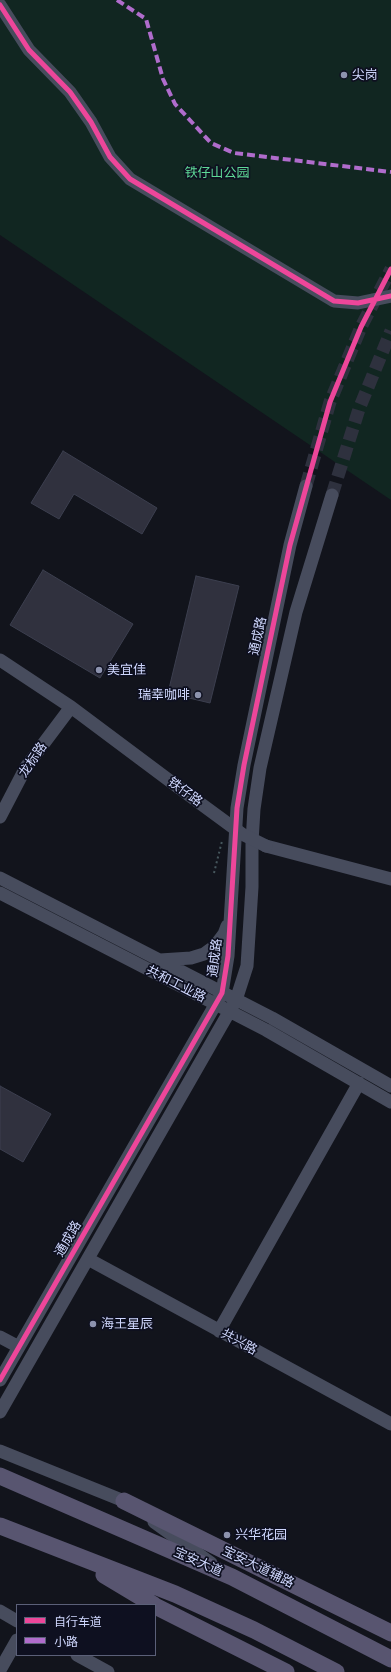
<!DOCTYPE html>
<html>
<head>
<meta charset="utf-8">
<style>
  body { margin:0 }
  #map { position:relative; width:391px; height:1672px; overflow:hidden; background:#12141c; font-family:Raleway,"Noto Sans SC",sans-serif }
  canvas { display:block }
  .legend { position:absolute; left:16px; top:1604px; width:140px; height:52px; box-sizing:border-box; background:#0e1020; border:1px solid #5b6078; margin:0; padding:5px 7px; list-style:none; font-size:12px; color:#cfd7fd }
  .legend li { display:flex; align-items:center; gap:8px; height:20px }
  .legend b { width:20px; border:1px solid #5b6078 }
</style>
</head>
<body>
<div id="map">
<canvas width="391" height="1672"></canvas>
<ul class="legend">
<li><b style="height:5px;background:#ed469a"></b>自行车道</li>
<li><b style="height:5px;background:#b06ccc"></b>小路</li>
</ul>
</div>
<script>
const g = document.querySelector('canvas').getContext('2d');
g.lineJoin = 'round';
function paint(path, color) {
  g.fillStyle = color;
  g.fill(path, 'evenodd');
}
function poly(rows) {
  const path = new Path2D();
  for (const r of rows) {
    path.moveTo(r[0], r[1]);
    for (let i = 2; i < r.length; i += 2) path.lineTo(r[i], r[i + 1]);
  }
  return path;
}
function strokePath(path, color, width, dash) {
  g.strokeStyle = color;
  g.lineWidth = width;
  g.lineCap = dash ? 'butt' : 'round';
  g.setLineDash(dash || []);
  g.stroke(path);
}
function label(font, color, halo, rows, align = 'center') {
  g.font = font + ' Raleway,"Noto Sans SC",sans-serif';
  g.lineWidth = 3.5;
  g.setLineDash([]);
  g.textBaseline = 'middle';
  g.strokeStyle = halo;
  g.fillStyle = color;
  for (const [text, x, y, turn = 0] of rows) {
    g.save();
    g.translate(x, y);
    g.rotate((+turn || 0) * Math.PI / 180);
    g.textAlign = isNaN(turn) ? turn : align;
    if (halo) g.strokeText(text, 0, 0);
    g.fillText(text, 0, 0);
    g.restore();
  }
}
paint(poly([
  [0,0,391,0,391,500,0,235]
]), '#112621');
const building = poly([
  [63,451,157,508,142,534,74,494,59,519,31,503,63,451],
  [43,570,133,624,100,678,10,625,43,570],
  [196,576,239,586,210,703,168,693,196,576],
  [0,1086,51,1114,23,1162,0,1149,0,1086]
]);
paint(building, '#30313e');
strokePath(building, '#3c3f4f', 1);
strokePath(poly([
  [306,486,330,402,361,327,391,269],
  [332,495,359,409,391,331]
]), '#2e313e', 13, [13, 6]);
strokePath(poly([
  [214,873,222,841]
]), '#46575d', 2, [2, 3]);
strokePath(poly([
  [0,5,29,50,70,92,91,122,110,157,130,179,334,301,358,303,391,296],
  [0,660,71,707,178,787],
  [0,817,26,767,71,707],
  [266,846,391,879],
  [0,878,272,1018,391,1086],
  [0,893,266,1030,391,1102],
  [160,960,191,958,204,954,215,946,224,934,227,926],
  [88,1259,391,1424],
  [219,1331,359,1083],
  [0,1337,19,1347],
  [0,1380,222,993,228,956,237,808,244,765,290,545,306,486],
  [0,1412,236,1000,247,966,252,887,252,842,254,809,260,768,296,612,332,495],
  [0,1451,124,1501,131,1506],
  [154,1522,211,1563],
  [0,1611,17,1621],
  [77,1655,108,1672],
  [0,1670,17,1640]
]), '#474c5d', 13);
strokePath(poly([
  [0,1476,232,1577,391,1659],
  [124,1501,391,1633],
  [0,1526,175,1594,254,1630,336,1672],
  [104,1575,154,1605],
  [155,1606,286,1672]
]), '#585570', 17);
strokePath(poly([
  [178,787,242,834,266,846]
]), '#474c5d', 13);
strokePath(poly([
  [117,0,146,19,163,79,175,104,211,143,234,153,391,172]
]), '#b06ccc', 4, [8, 4]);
strokePath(poly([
  [0,5,29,50,70,92,91,122,110,157,130,179,334,301,358,303,391,296],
  [0,1380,222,993,228,956,237,808,244,765,290,545,330,402,361,327,391,269]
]), '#ed469a', 5);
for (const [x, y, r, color] of [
  [344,75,4,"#8d93ae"],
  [99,670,4,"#8d93ae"],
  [198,695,4,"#8d93ae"],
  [93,1324,4,"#8d93ae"],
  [227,1535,4,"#8d93ae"]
]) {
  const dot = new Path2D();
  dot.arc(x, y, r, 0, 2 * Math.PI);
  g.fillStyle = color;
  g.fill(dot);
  strokePath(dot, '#0e1020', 1.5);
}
label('13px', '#cfd7fd', '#0e1020', [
  ["尖岗",352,75],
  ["美宜佳",107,670],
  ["瑞幸咖啡",190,695,"right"],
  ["海王星辰",101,1324],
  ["兴华花园",235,1535]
], 'left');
label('13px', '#5ed997', '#0e1020', [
  ["铁仔山公园",217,173]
]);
label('13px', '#cfd7fd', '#0e1020', [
  ["通成路",258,636,-78],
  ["龙标路",33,760,-56],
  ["铁仔路",185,792,36],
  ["通成路",215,958,-83],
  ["共和工业路",176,984,27],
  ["通成路",68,1239,-60],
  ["共兴路",239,1342,29],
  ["宝安大道",198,1562,24],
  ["宝安大道辅路",258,1567,26]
]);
</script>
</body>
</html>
